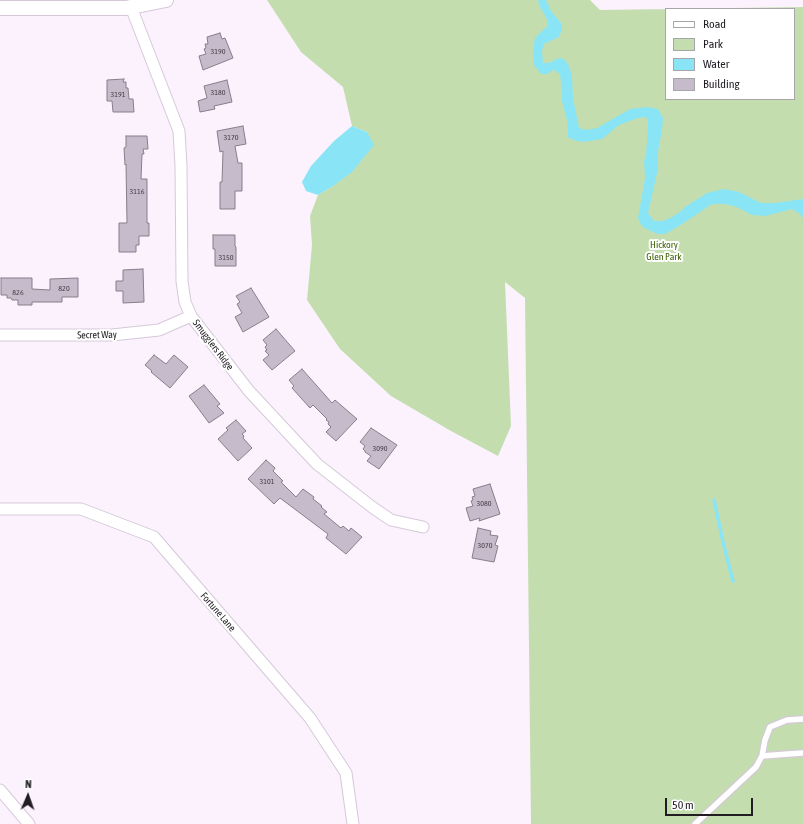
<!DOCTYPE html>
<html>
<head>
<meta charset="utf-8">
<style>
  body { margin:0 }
  #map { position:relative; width:803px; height:824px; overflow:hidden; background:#fbf2fe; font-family:"Asap Condensed",sans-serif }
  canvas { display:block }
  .legend { position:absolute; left:665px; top:8px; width:130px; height:92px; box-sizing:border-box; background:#fff; border:1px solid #a6a5a7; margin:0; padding:5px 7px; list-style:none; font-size:12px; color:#211d23 }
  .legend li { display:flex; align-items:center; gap:8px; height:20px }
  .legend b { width:20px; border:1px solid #a6a5a7 }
  .north { position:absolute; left:8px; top:776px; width:40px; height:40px; -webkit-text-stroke:3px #fff; paint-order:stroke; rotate:2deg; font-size:11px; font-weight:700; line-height:16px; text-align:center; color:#211d23 }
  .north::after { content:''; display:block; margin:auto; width:14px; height:18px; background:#211d23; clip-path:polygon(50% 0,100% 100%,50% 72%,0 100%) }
  .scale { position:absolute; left:665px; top:798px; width:88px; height:18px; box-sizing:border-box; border:2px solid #211d23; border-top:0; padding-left:5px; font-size:12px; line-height:14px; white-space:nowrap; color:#211d23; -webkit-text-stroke:3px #fff; paint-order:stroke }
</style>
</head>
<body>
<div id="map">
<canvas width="803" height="824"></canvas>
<ul class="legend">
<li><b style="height:5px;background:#fff"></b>Road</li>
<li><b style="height:11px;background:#c4ddaf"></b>Park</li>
<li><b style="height:11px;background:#89e5f6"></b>Water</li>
<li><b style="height:11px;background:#c6bbca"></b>Building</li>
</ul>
<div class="north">N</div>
<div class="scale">50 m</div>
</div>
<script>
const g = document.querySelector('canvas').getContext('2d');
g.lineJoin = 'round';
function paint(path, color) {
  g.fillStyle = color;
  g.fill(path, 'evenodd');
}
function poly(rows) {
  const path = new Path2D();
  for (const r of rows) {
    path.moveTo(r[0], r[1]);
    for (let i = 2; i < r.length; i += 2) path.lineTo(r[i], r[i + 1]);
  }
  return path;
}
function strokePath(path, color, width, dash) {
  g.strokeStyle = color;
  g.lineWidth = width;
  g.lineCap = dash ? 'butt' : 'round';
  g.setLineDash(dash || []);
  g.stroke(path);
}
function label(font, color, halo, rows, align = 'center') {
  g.font = font + ' "Asap Condensed",sans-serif';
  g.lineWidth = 4;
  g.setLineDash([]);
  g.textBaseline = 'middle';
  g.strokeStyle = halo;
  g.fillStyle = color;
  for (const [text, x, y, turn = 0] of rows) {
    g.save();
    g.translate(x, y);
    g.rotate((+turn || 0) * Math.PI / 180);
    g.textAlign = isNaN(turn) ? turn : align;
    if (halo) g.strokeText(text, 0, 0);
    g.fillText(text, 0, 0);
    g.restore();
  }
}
paint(poly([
  [267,0,590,0,600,10,803,7,803,824,531,824,525,298,505,282,511,426,498,456,451,431,391,396,340,349,307,300,312,245,310,216,318,195,333,186,367,132,352,126,343,87,301,52],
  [666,9,794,9,794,99,666,99]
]), '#c4ddaf');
paint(poly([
  [538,0,546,0,551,11,561,23,562,29,559,37,544,44,542,51,543,63,549,63,557,59,561,58,564,59,569,66,572,76,573,98,579,128,586,130,597,128,630,109,647,107,658,109,663,118,662,130,658,151,658,169,648,213,654,221,663,221,672,217,680,212,685,207,707,193,724,189,739,192,761,203,775,203,803,199,803,218,800,214,792,209,765,216,752,215,737,207,725,204,712,204,679,226,665,234,658,234,655,233,645,228,641,225,638,218,645,178,644,160,646,156,648,124,647,118,644,117,638,118,619,125,602,139,583,142,577,141,571,139,568,137,567,120,562,101,562,91,560,74,554,70,551,71,548,74,541,74,534,65,533,50,535,38,543,30,547,27,548,25,547,19,540,7],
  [352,126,367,132,374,145,352,172,333,186,318,195,306,191,302,182,311,166,334,141]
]), '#89e5f6');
strokePath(poly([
  [714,500,723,542,733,581]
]), '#89e5f6', 3.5);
const building = poly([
  [220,33,222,39,225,38,233,58,203,70,199,56,206,54,204,49,206,48,205,44,208,44,207,37,220,33],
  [124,79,123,82,126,82,126,88,128,88,129,99,133,99,134,112,113,112,112,101,107,101,107,80,124,79],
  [227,80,232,102,214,106,215,109,200,112,198,101,207,98,204,86,227,80],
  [243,126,246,144,235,146,238,163,242,163,242,191,235,191,235,209,220,209,220,182,222,182,223,151,220,152,217,131,243,126],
  [126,136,147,136,148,149,143,149,144,154,142,154,141,179,147,179,147,223,149,223,149,236,139,236,139,245,136,245,136,252,119,252,119,223,127,223,126,164,125,165,124,148,126,147,126,136],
  [213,235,235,235,235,246,236,247,236,266,215,266,215,249,213,249,213,235],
  [143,269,144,302,123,303,123,291,116,291,116,281,123,281,123,270,143,269],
  [1,278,32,278,32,289,50,290,50,279,78,278,78,297,62,297,62,302,32,302,32,305,18,305,18,300,12,300,11,298,7,298,7,295,1,295,1,278],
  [251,288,269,317,243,332,235,317,242,313,237,304,240,302,236,296,251,288],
  [276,329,295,351,272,370,263,360,269,355,265,351,267,350,265,347,267,345,263,340,276,329],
  [154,355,166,364,174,355,188,367,170,388,151,372,152,371,145,365,154,355],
  [302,369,332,403,335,400,357,419,336,441,326,432,331,427,328,424,329,422,326,420,327,419,313,405,310,408,292,388,294,386,289,380,302,369],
  [204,385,220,404,217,406,224,413,209,423,189,396,204,385],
  [236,420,246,431,242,434,244,436,243,438,252,448,238,461,218,439,228,430,226,428,236,420],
  [371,428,397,445,379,469,367,461,371,456,365,452,365,451,363,449,365,446,360,442,371,428],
  [266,460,275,468,273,471,283,481,281,482,296,497,303,489,314,497,313,499,322,506,321,507,327,512,324,514,341,528,343,526,349,531,351,528,362,537,346,554,326,538,328,534,280,498,274,504,248,479,266,460],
  [490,484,500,514,479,521,480,518,470,521,466,508,473,506,471,501,473,500,472,497,475,496,473,489,490,484],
  [478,528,491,531,490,535,498,536,495,545,498,546,494,562,472,558,478,528]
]);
paint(building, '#c6bbca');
strokePath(building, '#887e8b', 1);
const service = poly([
  [762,756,765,740,770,727,787,720,803,719],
  [695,824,756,767,762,756,788,754,803,753]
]);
const minor = poly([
  [131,7,179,131,181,166,182,281,185,302,191,316,249,391,317,464,372,507,391,520,423,527],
  [0,335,112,335,159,330,191,316],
  [0,509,81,509,154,537,310,718,346,773,353,824],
  [0,790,29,824]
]);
const tertiary = poly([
  [0,8,126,8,166,0]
]);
strokePath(service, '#d5c9d8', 8);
strokePath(minor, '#d5c9d8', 13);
strokePath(tertiary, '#d5c9d8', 16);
strokePath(service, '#fff', 5.5);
strokePath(minor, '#fff', 11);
strokePath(tertiary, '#fff', 14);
label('8px', '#4a444d', null, [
  ["3190",218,51],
  ["3180",218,92],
  ["3191",118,94],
  ["3170",231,137],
  ["3116",137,191],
  ["3150",226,257],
  ["820",64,288],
  ["826",18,292],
  ["3090",380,448],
  ["3101",267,481],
  ["3080",484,503],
  ["3070",485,545]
]);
label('10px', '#385d00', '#fff', [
  ["Hickory",664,245],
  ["Glen Park",664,257]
]);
label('10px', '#211d23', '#fff', [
  ["Secret Way",97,335,-1],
  ["Smugglers Ridge",213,345,53],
  ["Fortune Lane",218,612,49]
]);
</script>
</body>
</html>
